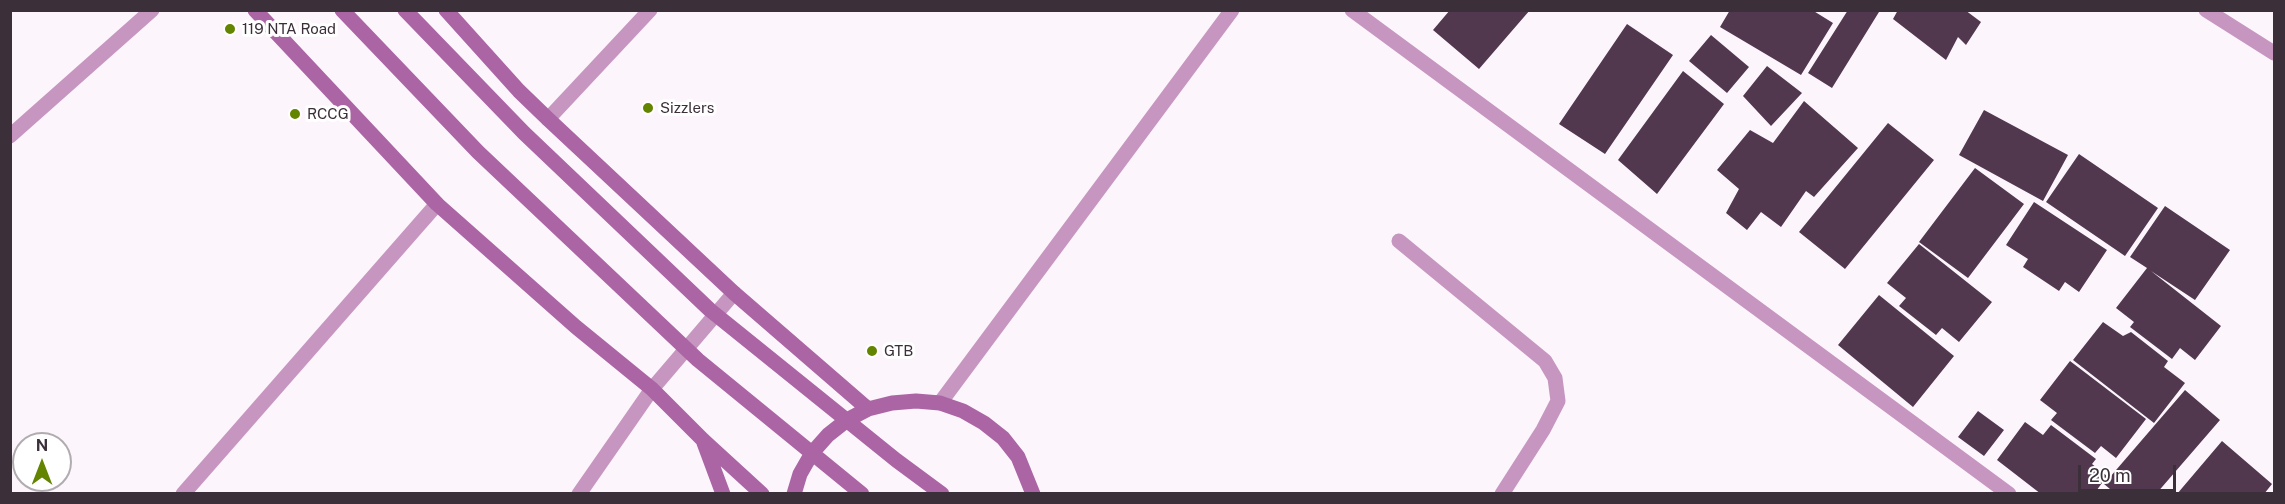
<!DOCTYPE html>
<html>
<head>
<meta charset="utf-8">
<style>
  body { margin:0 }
  #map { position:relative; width:2285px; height:504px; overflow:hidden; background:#fcf5fb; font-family:"Public Sans",sans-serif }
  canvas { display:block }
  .frame { position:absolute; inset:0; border:12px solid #3b2f39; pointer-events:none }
  .north { position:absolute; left:12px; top:432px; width:60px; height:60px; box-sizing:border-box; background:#fff; border:2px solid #b1acb0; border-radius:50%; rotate:0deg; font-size:16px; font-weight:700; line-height:24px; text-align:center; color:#3b2f39 }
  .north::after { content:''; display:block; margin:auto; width:21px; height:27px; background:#638400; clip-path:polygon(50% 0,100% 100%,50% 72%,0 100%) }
  .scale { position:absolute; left:2078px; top:465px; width:98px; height:27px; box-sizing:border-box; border:3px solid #3b2f39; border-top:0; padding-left:8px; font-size:18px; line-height:21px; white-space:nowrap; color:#3b2f39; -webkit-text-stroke:4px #fff; paint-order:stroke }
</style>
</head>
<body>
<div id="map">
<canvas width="2285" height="504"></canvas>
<div class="frame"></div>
<div class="north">N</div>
<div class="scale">20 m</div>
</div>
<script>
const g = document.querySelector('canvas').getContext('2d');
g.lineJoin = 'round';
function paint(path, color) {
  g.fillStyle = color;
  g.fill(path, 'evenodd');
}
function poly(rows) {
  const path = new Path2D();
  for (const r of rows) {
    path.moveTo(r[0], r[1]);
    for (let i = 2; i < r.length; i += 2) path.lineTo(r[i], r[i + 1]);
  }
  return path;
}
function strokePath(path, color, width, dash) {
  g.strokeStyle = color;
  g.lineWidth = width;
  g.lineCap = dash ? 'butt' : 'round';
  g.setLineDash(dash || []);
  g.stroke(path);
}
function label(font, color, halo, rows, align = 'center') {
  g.font = font + ' "Public Sans",sans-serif';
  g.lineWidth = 6;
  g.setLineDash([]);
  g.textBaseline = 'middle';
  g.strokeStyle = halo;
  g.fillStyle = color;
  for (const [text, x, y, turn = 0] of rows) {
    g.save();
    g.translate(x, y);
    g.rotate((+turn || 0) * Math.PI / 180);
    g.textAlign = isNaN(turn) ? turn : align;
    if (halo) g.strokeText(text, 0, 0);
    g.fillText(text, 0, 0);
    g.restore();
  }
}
paint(poly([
  [1450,10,1530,10,1479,69,1433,30],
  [1730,10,1812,10,1833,23,1801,75,1720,27],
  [1848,10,1879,12,1832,88,1808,73],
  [1898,10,1965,10,1981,22,1966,45,1958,37,1946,60,1893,19],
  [1627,24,1673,55,1605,154,1559,124],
  [1711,35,1749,67,1727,93,1689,61],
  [1767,66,1802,93,1771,126,1743,96],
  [1683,71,1724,104,1657,194,1618,160],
  [1804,101,1858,148,1814,197,1806,191,1781,227,1761,212,1747,230,1726,213,1739,189,1717,170,1750,130,1773,143],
  [1984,110,2068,155,2043,201,1959,155],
  [1888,123,1934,160,1845,269,1799,232],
  [2079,154,2158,208,2125,256,2046,202],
  [1975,168,2024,204,1968,278,1919,242],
  [2034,202,2107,250,2079,292,2065,282,2059,291,2023,267,2028,259,2006,245],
  [2165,206,2230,250,2195,300,2151,271,2221,326,2195,360,2180,348,2172,359,2130,327,2134,322,2116,308,2147,268,2130,257],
  [1919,244,1992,302,1959,342,1942,328,1936,335,1899,306,1906,298,1887,283],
  [1879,295,1954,356,1913,407,1838,345],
  [2103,322,2123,336,2131,332,2168,361,2164,367,2185,383,2154,423,2073,360],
  [2070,361,2146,419,2116,458,2101,446,2095,453,2051,420,2057,413,2040,400],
  [2185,390,2220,420,2156,494,2116,494,2104,484],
  [1978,411,2004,430,1984,456,1958,437],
  [2025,422,2043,435,2051,425,2096,459,2092,464,2107,476,2094,494,2041,494,1997,460],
  [2222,441,2272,484,2264,494,2177,494]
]), '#51384f');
strokePath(poly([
  [1352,10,2009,494],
  [2206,10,2274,53],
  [548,119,650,10],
  [10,136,152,10],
  [1399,241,1545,361,1555,378,1558,401,1543,430,1502,494],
  [940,403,1232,10],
  [183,494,437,204],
  [579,494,652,389,734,293]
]), '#c696c1', 15);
strokePath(poly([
  [255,10,437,204,576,327,652,389,703,440,762,494],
  [342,10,478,152,698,360,862,494],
  [405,10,524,133,710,310,896,460,942,494],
  [446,10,519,91,548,119,734,293,868,409],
  [704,443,723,494],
  [794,494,800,474,812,453,828,435,847,420,868,409,892,403,916,401,940,403,963,411,984,423,1003,438,1018,457,1033,494]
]), '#ab65a5', 15);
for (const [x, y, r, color] of [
  [230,29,6,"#638400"],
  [648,108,6,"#638400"],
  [295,114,6,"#638400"],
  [872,351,6,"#638400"]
]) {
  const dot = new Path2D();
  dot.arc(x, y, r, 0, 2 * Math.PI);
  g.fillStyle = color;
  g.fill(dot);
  strokePath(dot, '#fff', 2);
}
label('15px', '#3b2f39', '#fff', [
  ["119 NTA Road",242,29],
  ["Sizzlers",660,108],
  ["RCCG",307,114],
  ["GTB",884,351]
], 'left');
</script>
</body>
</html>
